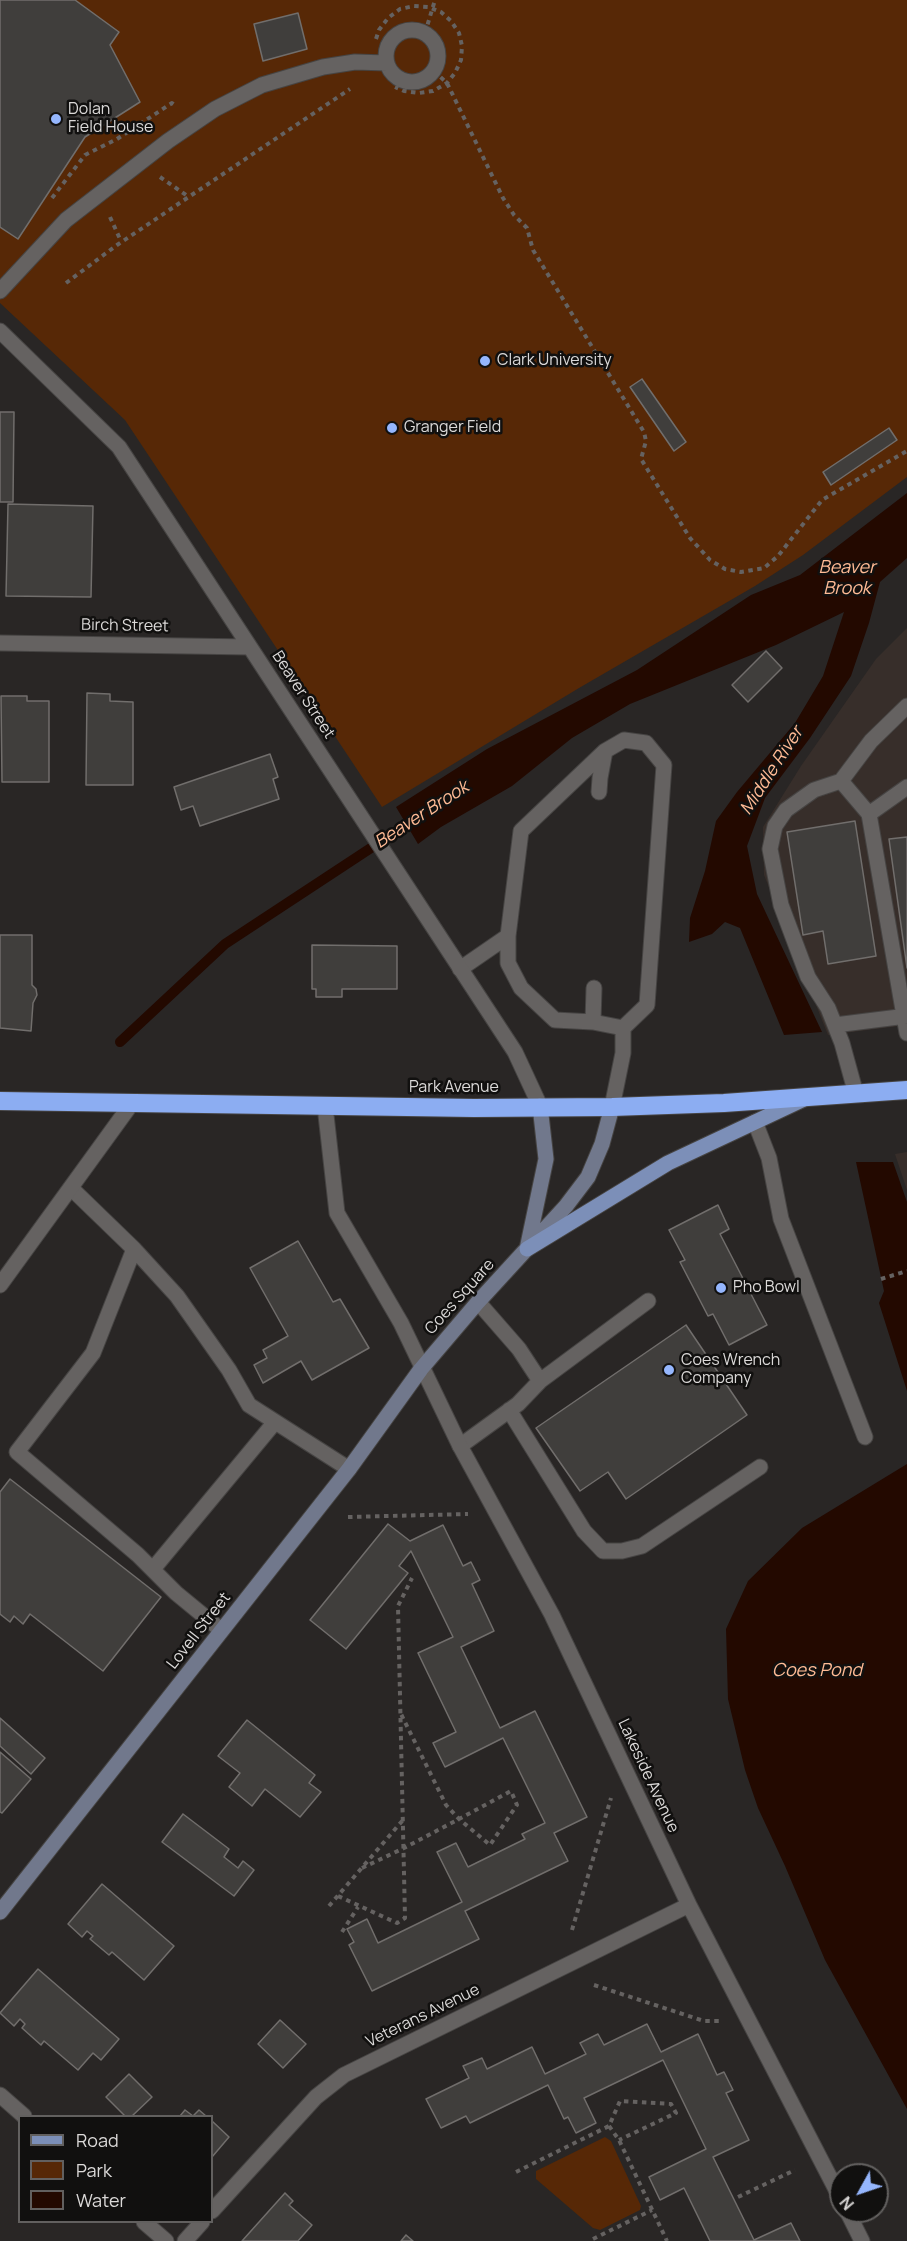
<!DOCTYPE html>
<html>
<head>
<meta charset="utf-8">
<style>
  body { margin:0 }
  #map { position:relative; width:907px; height:2241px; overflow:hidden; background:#292625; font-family:Manrope,sans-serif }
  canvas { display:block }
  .legend { position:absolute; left:18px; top:2115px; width:195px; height:108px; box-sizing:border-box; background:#11100f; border:2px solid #62605f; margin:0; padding:8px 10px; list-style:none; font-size:18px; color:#dbd9d8 }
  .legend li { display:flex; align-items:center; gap:12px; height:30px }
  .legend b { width:30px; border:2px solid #62605f }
  .north { position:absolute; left:829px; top:2163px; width:60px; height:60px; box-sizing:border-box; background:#11100f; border:2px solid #62605f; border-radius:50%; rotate:230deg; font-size:16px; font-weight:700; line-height:24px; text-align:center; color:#dbd9d8 }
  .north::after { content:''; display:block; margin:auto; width:21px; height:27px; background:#95b6fd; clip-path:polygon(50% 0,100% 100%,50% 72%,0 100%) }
</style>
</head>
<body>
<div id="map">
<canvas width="907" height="2241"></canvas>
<ul class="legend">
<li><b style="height:8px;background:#7c8fb8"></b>Road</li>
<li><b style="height:16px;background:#572806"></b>Park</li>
<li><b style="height:16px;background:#230900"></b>Water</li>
</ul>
<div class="north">N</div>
</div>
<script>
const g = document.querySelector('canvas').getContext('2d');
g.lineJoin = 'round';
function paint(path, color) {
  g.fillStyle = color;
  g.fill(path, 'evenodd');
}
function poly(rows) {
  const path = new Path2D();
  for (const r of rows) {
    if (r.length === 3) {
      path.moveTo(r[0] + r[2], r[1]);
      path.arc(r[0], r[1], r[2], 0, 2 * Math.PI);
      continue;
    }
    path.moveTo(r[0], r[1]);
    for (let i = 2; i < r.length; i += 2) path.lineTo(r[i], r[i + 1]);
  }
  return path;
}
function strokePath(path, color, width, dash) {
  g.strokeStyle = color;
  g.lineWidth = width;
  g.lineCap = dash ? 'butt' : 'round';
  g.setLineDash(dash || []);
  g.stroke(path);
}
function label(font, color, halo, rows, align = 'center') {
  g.font = font + ' Manrope,sans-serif';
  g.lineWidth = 5;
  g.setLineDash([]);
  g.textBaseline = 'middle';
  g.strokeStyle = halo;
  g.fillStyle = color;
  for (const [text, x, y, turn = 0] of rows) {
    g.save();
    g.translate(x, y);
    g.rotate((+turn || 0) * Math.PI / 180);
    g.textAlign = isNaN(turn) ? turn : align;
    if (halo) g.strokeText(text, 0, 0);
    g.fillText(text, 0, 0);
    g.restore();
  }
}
paint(poly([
  [907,628,907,1025,828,1035,764,875,763,827,801,766,876,659],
  [907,1152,907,1190,895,1154]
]), '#372e2a');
paint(poly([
  [0,0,907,0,907,477,803,555,755,586,579,688,382,807,125,420,0,303],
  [605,2137,611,2141,641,2206,640,2210,600,2230,593,2228,536,2179,536,2171]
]), '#572806');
paint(poly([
  [907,493,907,558,880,582,869,623,851,676,810,738,765,798,747,846,757,894,822,1032,784,1035,740,928,725,922,712,934,689,942,690,918,705,871,716,821,737,792,795,723,823,676,844,612,776,645,630,704,572,738,512,786,441,827,418,844,396,807,487,749,637,670,751,595,800,575],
  [856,1162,893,1162,907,1202,907,1391,879,1303,884,1291],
  [907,1464,907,2109,825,1960,785,1866,758,1808,745,1770,728,1699,726,1629,748,1581,802,1528]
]), '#230900');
strokePath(poly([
  [120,1042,225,944,418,817]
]), '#230900', 10);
const building = poly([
  [0,0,75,0,119,32,110,45,140,102,85,137,18,239,0,227,0,0],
  [298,13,307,49,263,61,254,24,298,13],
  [642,379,686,442,674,451,630,387,642,379],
  [0,412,14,412,13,502,0,502,0,412],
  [889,428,897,440,831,485,823,472,889,428],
  [8,504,93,506,91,597,6,596,8,504],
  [766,651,782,668,748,702,732,685,766,651],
  [87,693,110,694,110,701,133,702,133,785,86,785,87,693],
  [1,696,27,696,27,701,49,701,49,782,2,782,1,696],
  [270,754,278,777,273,779,279,799,200,826,193,806,181,810,174,787,270,754],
  [855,821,876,956,828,964,823,931,803,935,787,832,855,821],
  [907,837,907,968,889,839,907,837],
  [0,935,32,935,32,985,36,989,37,995,33,1003,31,1031,0,1028,0,935],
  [312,945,397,946,397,989,342,989,342,997,316,997,316,989,312,989,312,945],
  [718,1205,729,1229,720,1234,767,1325,729,1345,713,1314,708,1316,680,1262,685,1260,669,1230,718,1205],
  [298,1241,333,1302,340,1299,369,1348,312,1380,301,1361,263,1383,254,1365,267,1358,263,1350,288,1336,250,1268,298,1241],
  [686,1325,747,1415,626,1499,608,1472,580,1491,536,1428,686,1325],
  [10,1479,161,1597,103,1671,30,1614,23,1624,14,1616,10,1622,0,1614,0,1492,10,1479],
  [388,1524,410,1541,443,1525,463,1566,471,1562,480,1580,472,1584,494,1631,461,1647,500,1728,535,1711,587,1817,554,1833,568,1861,465,1911,479,1939,372,1991,349,1945,354,1942,347,1929,367,1919,378,1943,462,1902,437,1852,456,1843,468,1867,525,1839,522,1834,545,1823,503,1738,445,1767,433,1743,456,1732,418,1653,453,1637,411,1551,399,1566,408,1573,346,1649,310,1620,388,1524],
  [0,1718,45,1758,31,1774,0,1746,0,1718],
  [247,1720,315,1775,309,1783,321,1792,300,1817,265,1789,252,1806,229,1787,240,1773,218,1756,247,1720],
  [0,1752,31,1779,2,1813,0,1812,0,1752],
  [183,1814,229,1849,224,1857,238,1868,243,1861,254,1870,234,1896,162,1842,183,1814],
  [102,1884,174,1946,144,1980,112,1952,109,1955,90,1939,93,1936,87,1931,82,1937,68,1924,102,1884],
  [38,1969,119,2039,101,2060,93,2053,78,2070,44,2041,41,2045,22,2028,25,2024,20,2019,14,2026,0,2013,38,1969],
  [280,2020,306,2044,283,2068,258,2044,280,2020],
  [647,2024,661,2052,698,2034,717,2075,724,2072,733,2090,726,2093,749,2140,713,2157,754,2240,791,2223,800,2241,710,2241,684,2188,660,2200,649,2177,706,2149,663,2060,584,2098,596,2123,576,2133,568,2117,564,2119,548,2085,470,2123,466,2116,441,2128,426,2099,469,2078,463,2066,482,2058,487,2069,532,2047,545,2074,586,2054,580,2043,598,2034,604,2045,647,2024],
  [129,2074,152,2097,132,2116,125,2116,106,2097,129,2074],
  [185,2110,193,2116,199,2110,206,2116,180,2116,185,2110],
  [212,2121,229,2137,212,2157,212,2121],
  [285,2193,293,2201,289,2205,312,2225,298,2241,242,2241,285,2193],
  [406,2235,413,2241,401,2241,406,2235]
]);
paint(building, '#403e3c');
strokePath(building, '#716e6c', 1.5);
const lane = poly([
  [412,56,26],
  [0,291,66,220,168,141,215,109,262,85,323,67,355,62,387,63],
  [841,781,871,741,907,706],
  [599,792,600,778,605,751],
  [869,814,907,787],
  [460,969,508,936],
  [593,1022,594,988],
  [835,1025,907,1016],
  [856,1094,842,1043,828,1008,808,977,781,905,770,849,775,826,786,810,814,790,841,781,869,814,907,1033],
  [612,1107,623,1053,623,1028,593,1022,555,1020,521,988,508,963,508,936,521,831,605,751,624,740,646,743,664,765,647,1005,623,1028],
  [755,1122,769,1158,781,1219,865,1437],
  [71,1188,134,1249,93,1353,17,1452,138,1555,176,1593,221,1630],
  [134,1249,177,1296,229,1370,249,1405,349,1469],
  [540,1381,648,1301],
  [509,1410,584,1531,603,1551,622,1551,642,1546,760,1467],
  [460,1446,518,1404,540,1381,519,1349,478,1302],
  [153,1569,275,1422]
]);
const street = poly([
  [0,331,119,447,515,1052,540,1106],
  [0,643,249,647],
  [325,1106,337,1213,401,1323,460,1446,552,1615,689,1905,841,2199],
  [0,1285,132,1103],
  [0,2095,24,2116],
  [212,2211,316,2097,344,2075,689,1905],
  [847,2211,862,2241],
  [144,2222,166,2241],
  [185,2241,202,2222]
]);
const secondary = poly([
  [527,1249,546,1159,540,1106],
  [0,1912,349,1469,421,1369,478,1302,566,1206,588,1177,602,1144,612,1107]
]);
const primary = poly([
  [527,1249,668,1163,804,1099]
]);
const highway = poly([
  [0,1101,474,1108,612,1107,724,1103,907,1090]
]);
strokePath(lane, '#464443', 17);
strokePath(street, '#464443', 17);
strokePath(secondary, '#464443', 17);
strokePath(primary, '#464443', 17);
strokePath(highway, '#464443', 20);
strokePath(poly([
  [425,33,435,0],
  [376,39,379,30,388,18,400,9,414,6,428,7,441,12,451,21,459,33,462,46,461,60,455,73,447,83,433,91,419,93,404,91,395,87],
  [434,71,447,83,503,198,514,215,527,228,533,250,644,432,646,441,641,459,690,538,710,560,725,569,741,572,764,568,778,556,822,500,907,451],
  [160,177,189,197],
  [52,198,85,155,117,139,172,103,176,106],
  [110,217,120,239],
  [66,283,117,245,350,89],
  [881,1279,907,1271],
  [348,1517,468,1514],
  [362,1868,404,1848,459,1819,511,1791,517,1805,490,1845,459,1819,446,1805,401,1714],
  [338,1896,397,1923,405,1918,398,1606,412,1578],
  [329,1906,403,1820],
  [572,1930,611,1798],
  [342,1932,358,1907],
  [594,1985,704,2021,721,2021],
  [609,2126,619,2140,667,2241],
  [516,2172,609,2126,620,2101,671,2104,676,2113,619,2140],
  [738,2197,795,2170],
  [593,2239,652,2210]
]), '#656261', 4, [4.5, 4.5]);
strokePath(lane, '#656261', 15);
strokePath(street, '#656261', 15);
strokePath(secondary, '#71788c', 15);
strokePath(primary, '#7c8fb8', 15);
strokePath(highway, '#8cadf2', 18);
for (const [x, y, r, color] of [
  [56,119,6,"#95b6fd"],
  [485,361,6,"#95b6fd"],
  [392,428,6,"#95b6fd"],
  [721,1288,6,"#95b6fd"],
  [669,1370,6,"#95b6fd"]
]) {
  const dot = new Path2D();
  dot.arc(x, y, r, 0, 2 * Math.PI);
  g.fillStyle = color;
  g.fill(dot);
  strokePath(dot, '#11100f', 2);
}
label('16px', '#dbd9d8', '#11100f', [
  ["Dolan",68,110],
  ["Field House",68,128],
  ["Clark University",497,361],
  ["Granger Field",404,428],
  ["Pho Bowl",733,1288],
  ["Coes Wrench",681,1361],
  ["Company",681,1379]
], 'left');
label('16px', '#dbd9d8', '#11100f', [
  ["Birch Street",125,626,1],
  ["Beaver Street",303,695,57],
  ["Park Avenue",454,1088],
  ["Coes Square",460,1297,-48],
  ["Lovell Street",199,1631,-52],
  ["Lakeside Avenue",648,1776,65],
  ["Veterans Avenue",423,2016,-26]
]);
label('italic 18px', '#ffbb95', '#11100f', [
  ["Beaver",847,568],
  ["Brook",847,589],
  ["Middle River",772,771,-57],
  ["Beaver Brook",422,815,-33],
  ["Coes Pond",817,1671]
]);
</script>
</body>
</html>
